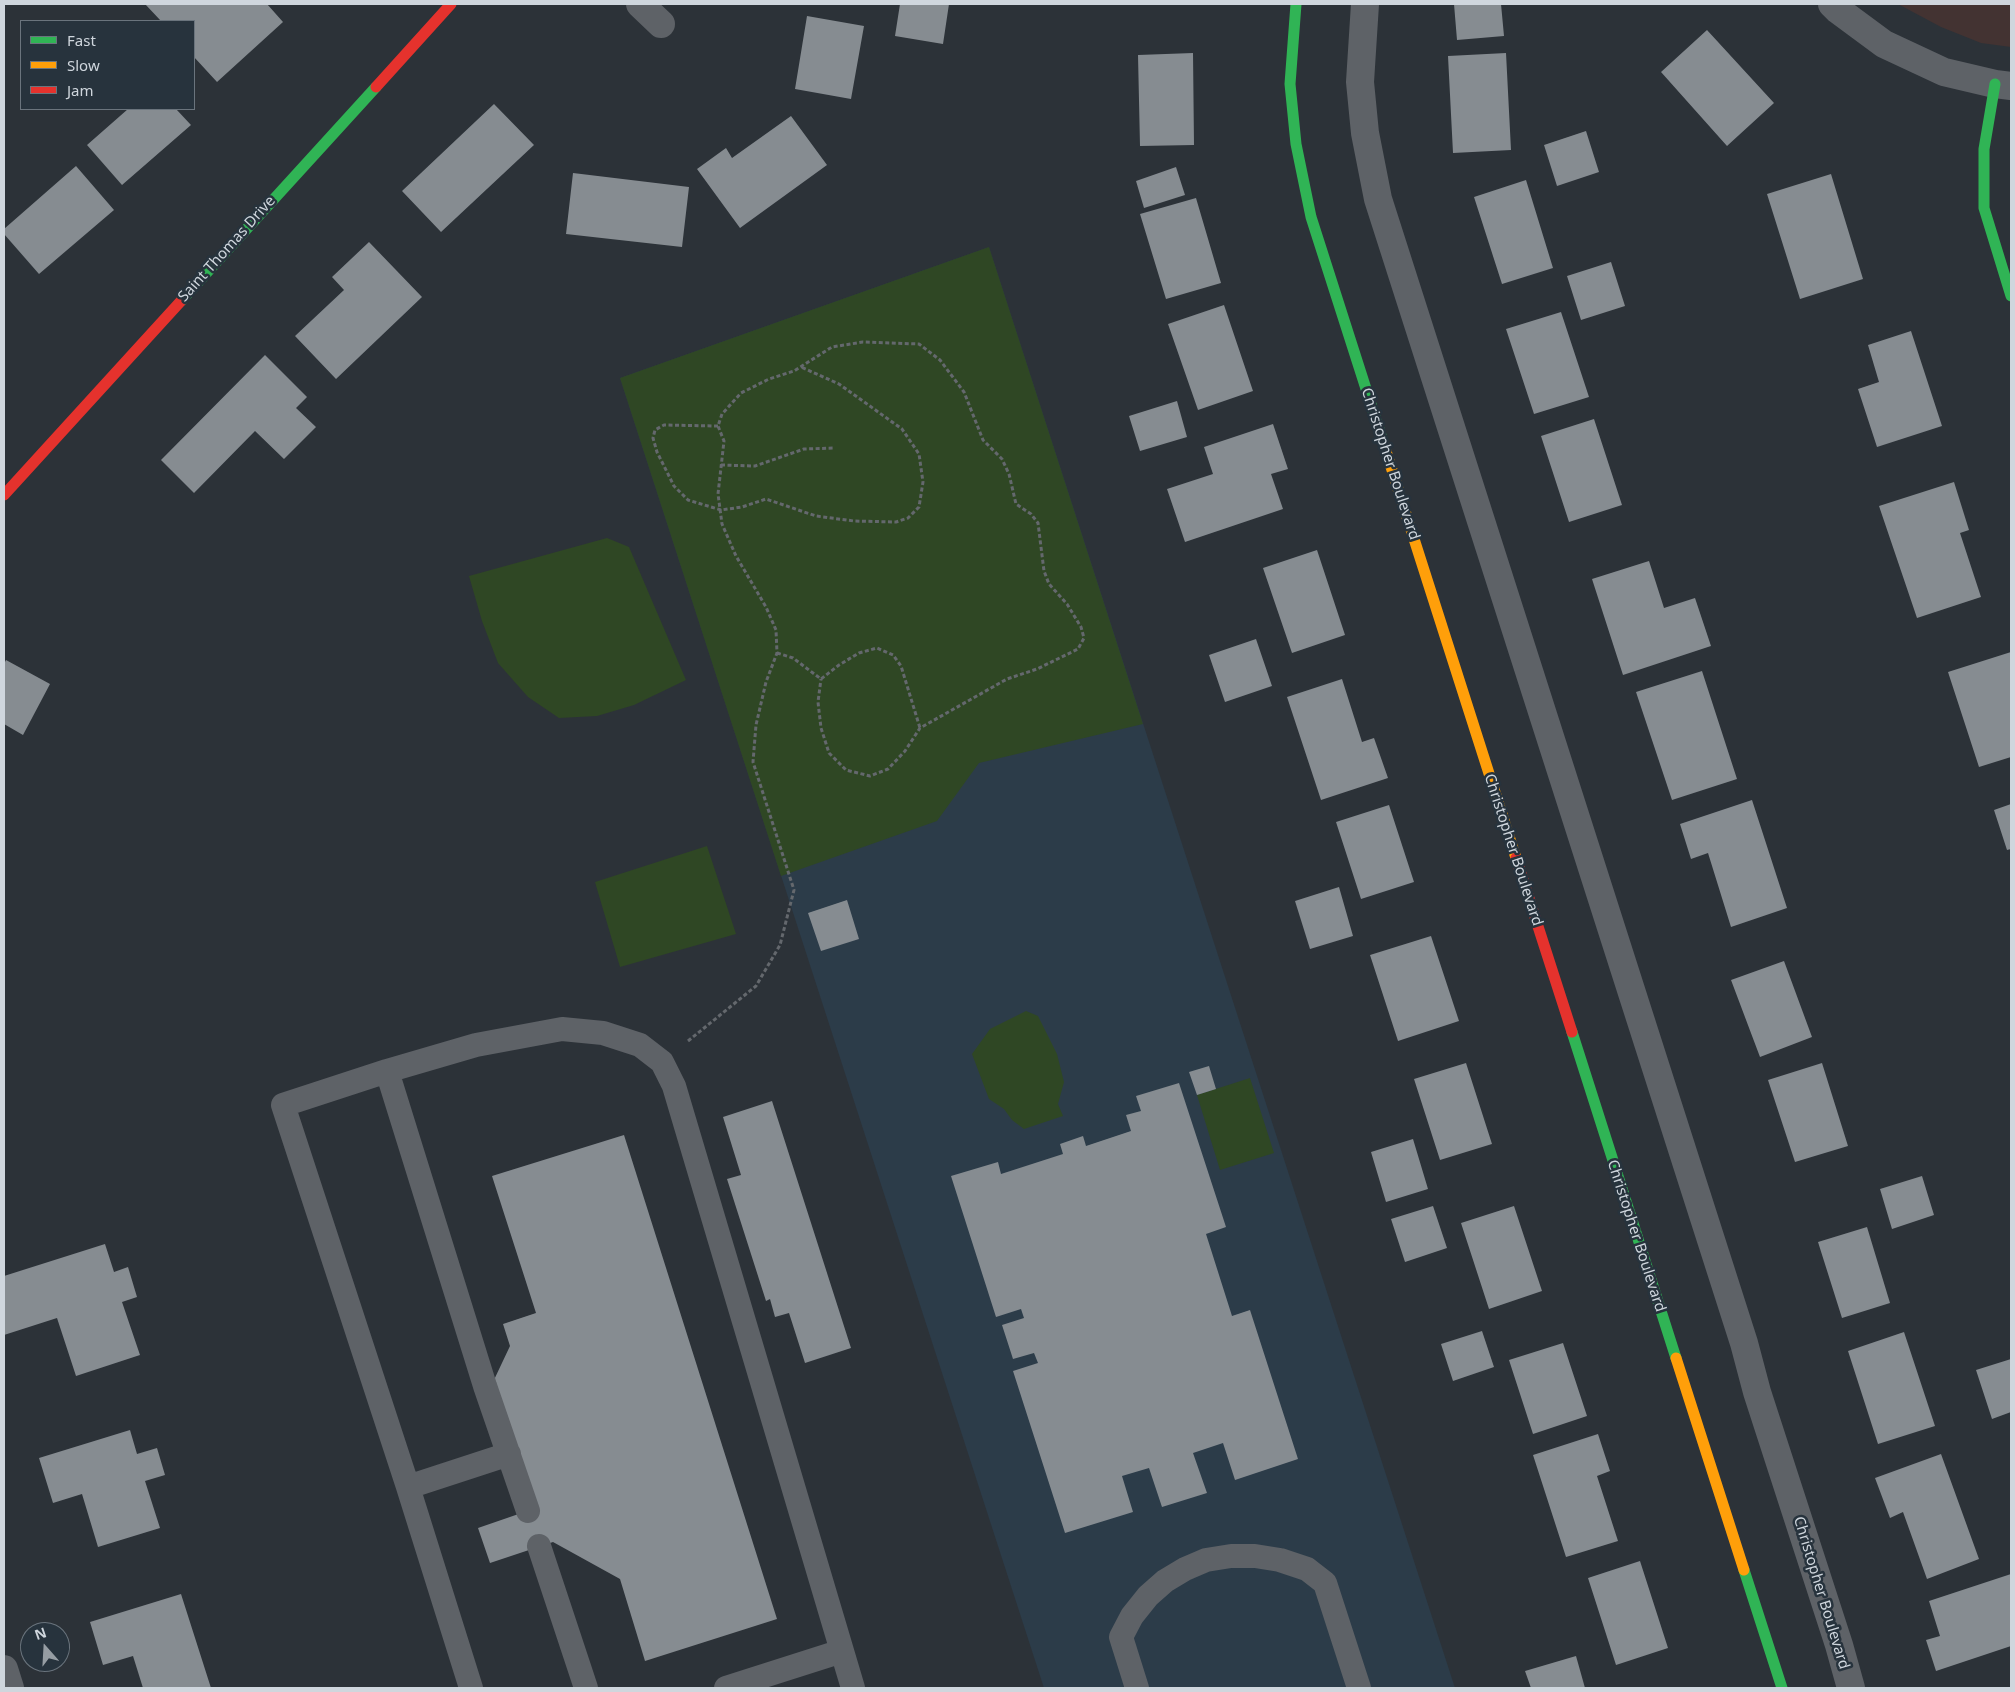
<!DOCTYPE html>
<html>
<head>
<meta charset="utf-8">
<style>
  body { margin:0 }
  #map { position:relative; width:2015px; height:1692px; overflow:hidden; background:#2c3238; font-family:"Noto Sans",sans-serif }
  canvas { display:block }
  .frame { position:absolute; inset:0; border:5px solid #cfd6dd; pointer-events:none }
  .legend { position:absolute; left:20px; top:20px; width:175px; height:90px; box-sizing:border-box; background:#27333d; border:1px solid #6a747d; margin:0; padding:6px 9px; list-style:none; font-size:15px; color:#cfd6dd }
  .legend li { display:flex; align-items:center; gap:10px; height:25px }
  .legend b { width:25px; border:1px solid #6a747d }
  .north { position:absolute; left:20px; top:1622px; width:50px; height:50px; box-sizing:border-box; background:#27333d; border:1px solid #6a747d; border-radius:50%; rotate:341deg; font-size:14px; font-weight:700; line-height:20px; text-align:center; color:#cfd6dd }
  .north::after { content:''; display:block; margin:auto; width:18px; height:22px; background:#969da3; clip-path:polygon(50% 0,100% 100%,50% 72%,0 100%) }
</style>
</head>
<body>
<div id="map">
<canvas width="2015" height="1692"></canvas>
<div class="frame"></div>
<ul class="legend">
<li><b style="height:6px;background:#30b455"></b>Fast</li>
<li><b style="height:6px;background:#ff9f0a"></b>Slow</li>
<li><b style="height:6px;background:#e5322d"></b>Jam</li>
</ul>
<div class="north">N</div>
</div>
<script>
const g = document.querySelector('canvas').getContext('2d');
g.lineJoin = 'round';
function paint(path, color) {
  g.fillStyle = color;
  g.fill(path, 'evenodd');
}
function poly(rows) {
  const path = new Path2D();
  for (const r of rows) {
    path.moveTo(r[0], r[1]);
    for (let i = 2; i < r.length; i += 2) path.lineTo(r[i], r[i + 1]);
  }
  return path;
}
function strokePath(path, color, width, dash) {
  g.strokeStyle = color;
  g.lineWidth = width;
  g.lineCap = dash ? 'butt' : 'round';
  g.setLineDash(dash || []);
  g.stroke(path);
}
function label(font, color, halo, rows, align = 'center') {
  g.font = font + ' "Noto Sans",sans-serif';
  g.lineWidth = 5;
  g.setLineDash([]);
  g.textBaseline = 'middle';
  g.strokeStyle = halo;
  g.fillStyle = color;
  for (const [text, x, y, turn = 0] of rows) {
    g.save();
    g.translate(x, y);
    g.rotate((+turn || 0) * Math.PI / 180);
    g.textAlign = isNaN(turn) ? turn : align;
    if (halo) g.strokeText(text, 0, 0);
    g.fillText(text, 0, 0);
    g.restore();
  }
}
paint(poly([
  [989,247,1455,1688,1044,1688,620,378]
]), '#2c3c49');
paint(poly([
  [1898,4,2011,4,2011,47,1981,43,1941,27]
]), '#433332');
paint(poly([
  [989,247,1143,724,979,763,937,821,781,876,620,378],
  [607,538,629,547,686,680,634,705,597,716,559,718,528,697,498,663,482,621,469,576],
  [707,846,736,934,620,967,595,882],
  [1026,1011,1038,1016,1057,1054,1064,1082,1058,1104,1063,1116,1024,1129,1012,1120,1004,1109,989,1099,972,1054,990,1029],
  [1250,1078,1274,1153,1220,1170,1197,1095]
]), '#2f4724');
paint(poly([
  [145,4,267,4,283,22,217,82,194,57,194,21,161,21],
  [900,4,949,4,943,44,895,36],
  [1454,4,1501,4,1504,36,1457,40],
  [807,16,864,26,851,99,795,89],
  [1707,30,1774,103,1727,146,1661,72],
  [1193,53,1194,145,1140,146,1138,55],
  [1506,53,1511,150,1453,153,1448,56],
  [494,104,534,145,441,232,402,191],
  [128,109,176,109,191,125,122,185,87,145],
  [791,116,827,165,740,228,697,169,726,148,732,158],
  [1586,131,1599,172,1557,186,1544,145],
  [76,166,114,210,39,274,4,234,4,229],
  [1176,167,1185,195,1144,208,1136,181],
  [573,173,689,187,682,247,566,234],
  [1831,174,1863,279,1800,299,1767,194],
  [1526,180,1553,268,1502,284,1474,197],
  [1196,198,1221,283,1166,299,1140,214],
  [369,242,422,297,336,379,295,336,344,290,332,277],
  [1611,262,1625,306,1581,320,1567,276],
  [1224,305,1253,391,1198,410,1168,324],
  [1561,312,1589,397,1534,414,1506,329],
  [1911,331,1942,426,1877,447,1858,389,1879,382,1868,345],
  [265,355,307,397,296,408,316,427,284,459,255,431,194,493,161,460],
  [1177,401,1187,437,1140,451,1129,416],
  [1594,419,1622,505,1569,522,1541,436],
  [1273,424,1288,469,1271,474,1283,509,1185,542,1167,489,1213,474,1204,447],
  [1954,482,1969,530,1960,533,1981,597,1917,618,1879,506],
  [1317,550,1345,635,1292,653,1263,568],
  [1649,561,1664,608,1695,598,1711,646,1623,675,1592,579],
  [1256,639,1272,686,1225,702,1209,655],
  [2011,652,2011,757,1979,767,1948,672],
  [6,660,50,684,23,735,4,724,4,664],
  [1702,671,1737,779,1672,800,1636,692],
  [1342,679,1362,742,1374,738,1388,778,1321,800,1287,697],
  [1752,800,1787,908,1731,927,1708,853,1691,859,1680,824],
  [2011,804,2011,849,2007,850,1994,810],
  [1389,805,1414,882,1361,899,1336,822],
  [1339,887,1353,936,1310,949,1295,901],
  [847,900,859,939,821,951,808,913],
  [1431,936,1459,1021,1398,1041,1370,955],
  [1784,961,1812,1037,1760,1057,1731,980],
  [1466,1063,1492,1144,1440,1160,1414,1079],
  [1822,1063,1848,1146,1795,1162,1768,1080],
  [1209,1066,1216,1089,1197,1095,1189,1072],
  [1179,1083,1226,1227,1206,1234,1232,1316,1250,1310,1298,1459,1235,1480,1223,1443,1193,1453,1207,1493,1162,1507,1149,1468,1122,1476,1133,1512,1065,1533,1013,1371,1038,1363,1034,1353,1013,1359,1002,1325,1024,1318,1021,1309,996,1317,951,1176,998,1162,1001,1174,1063,1154,1060,1144,1083,1136,1086,1146,1131,1131,1126,1115,1141,1111,1136,1096],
  [772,1101,851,1348,805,1363,789,1313,775,1317,770,1299,766,1301,727,1179,741,1175,723,1117],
  [624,1135,777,1619,645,1661,620,1579,553,1542,490,1563,478,1528,536,1508,493,1382,510,1346,503,1324,536,1313,492,1176],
  [1413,1139,1428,1189,1386,1202,1371,1152],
  [1922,1176,1934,1215,1892,1229,1880,1189],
  [1433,1206,1447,1248,1405,1262,1391,1219],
  [1514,1206,1542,1291,1489,1309,1461,1223],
  [1867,1227,1890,1303,1842,1318,1818,1242],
  [105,1244,114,1272,128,1267,137,1297,122,1302,140,1355,76,1376,57,1318,4,1335,4,1276],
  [1482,1331,1494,1367,1453,1381,1441,1344],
  [1904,1332,1935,1426,1878,1444,1848,1351],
  [1563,1343,1587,1416,1533,1434,1509,1360],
  [2011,1359,2011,1412,1992,1419,1976,1370],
  [130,1430,137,1454,157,1448,165,1475,145,1481,160,1528,98,1547,82,1494,53,1503,39,1458],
  [1598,1434,1610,1471,1597,1476,1618,1541,1566,1557,1533,1455],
  [1941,1454,1979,1559,1927,1579,1903,1512,1890,1518,1875,1478],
  [1640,1561,1668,1648,1616,1665,1588,1578],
  [2011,1574,2011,1646,1936,1671,1926,1640,1940,1636,1929,1601],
  [181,1594,211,1688,143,1688,133,1656,103,1665,90,1622],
  [1576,1656,1585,1688,1531,1688,1525,1671]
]), '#868c91');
strokePath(poly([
  [718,426,664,425,655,430,653,438,657,452,674,486,688,500,721,510,742,507,766,499,816,516,854,521,896,522,908,518,919,507,923,482,919,454,902,429,839,384,801,367],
  [721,465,755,466,804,449,835,448],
  [777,653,793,658,821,679,839,665,859,653,877,648,893,655,901,666,920,728],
  [688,1041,756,986,780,945,794,890,753,762,756,725,766,682,777,653,776,630,766,607,736,556,722,524,718,494,724,441,718,426,722,414,741,393,769,379,794,371,832,347,863,342,919,344,940,360,964,392,983,440,1002,459,1009,474,1016,504,1031,514,1038,523,1044,571,1049,584,1067,604,1081,627,1084,638,1078,649,1037,669,1007,679,920,728,905,751,888,769,870,776,846,770,829,753,821,728,818,702,821,679]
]), '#64686d', 3, [4, 2.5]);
strokePath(poly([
  [387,1071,485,1386,528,1511],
  [408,1487,509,1454],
  [539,1546,586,1688],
  [471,1688,408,1487,283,1105,387,1071,476,1045,562,1029,603,1033,640,1045,662,1062,674,1086,853,1688],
  [726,1688,842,1651],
  [1137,1688,1121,1637,1132,1616,1148,1596,1165,1581,1185,1569,1206,1560,1231,1556,1255,1556,1280,1560,1307,1569,1325,1583,1359,1688]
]), '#5e6267', 24);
strokePath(poly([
  [640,4,661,24],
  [1365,4,1360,82,1365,133,1378,199,1744,1343,1757,1392,1839,1645,1851,1688],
  [1832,4,1838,10,1884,44,1944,72,1995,84,2011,86],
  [4,1669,10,1688]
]), '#5e6267', 28);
strokePath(poly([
  [1296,4,1290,84,1296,144,1311,217,1384,445],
  [1995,84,1984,149,1984,208,2011,296],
  [181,301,376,87],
  [1572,1032,1676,1358],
  [1744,1570,1782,1688]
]), '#30b455', 11);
strokePath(poly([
  [1384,445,1516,858],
  [1676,1358,1744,1570]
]), '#ff9f0a', 11);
strokePath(poly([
  [376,87,451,4],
  [4,495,181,301],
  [1516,858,1572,1032]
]), '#e5322d', 11);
label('15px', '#cfd6dd', '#27333d', [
  ["Saint Thomas Drive",227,249,-48],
  ["Christopher Boulevard",1390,464,72],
  ["Christopher Boulevard",1513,850,72],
  ["Christopher Boulevard",1636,1236,72],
  ["Christopher Boulevard",1821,1593,73]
]);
</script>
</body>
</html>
